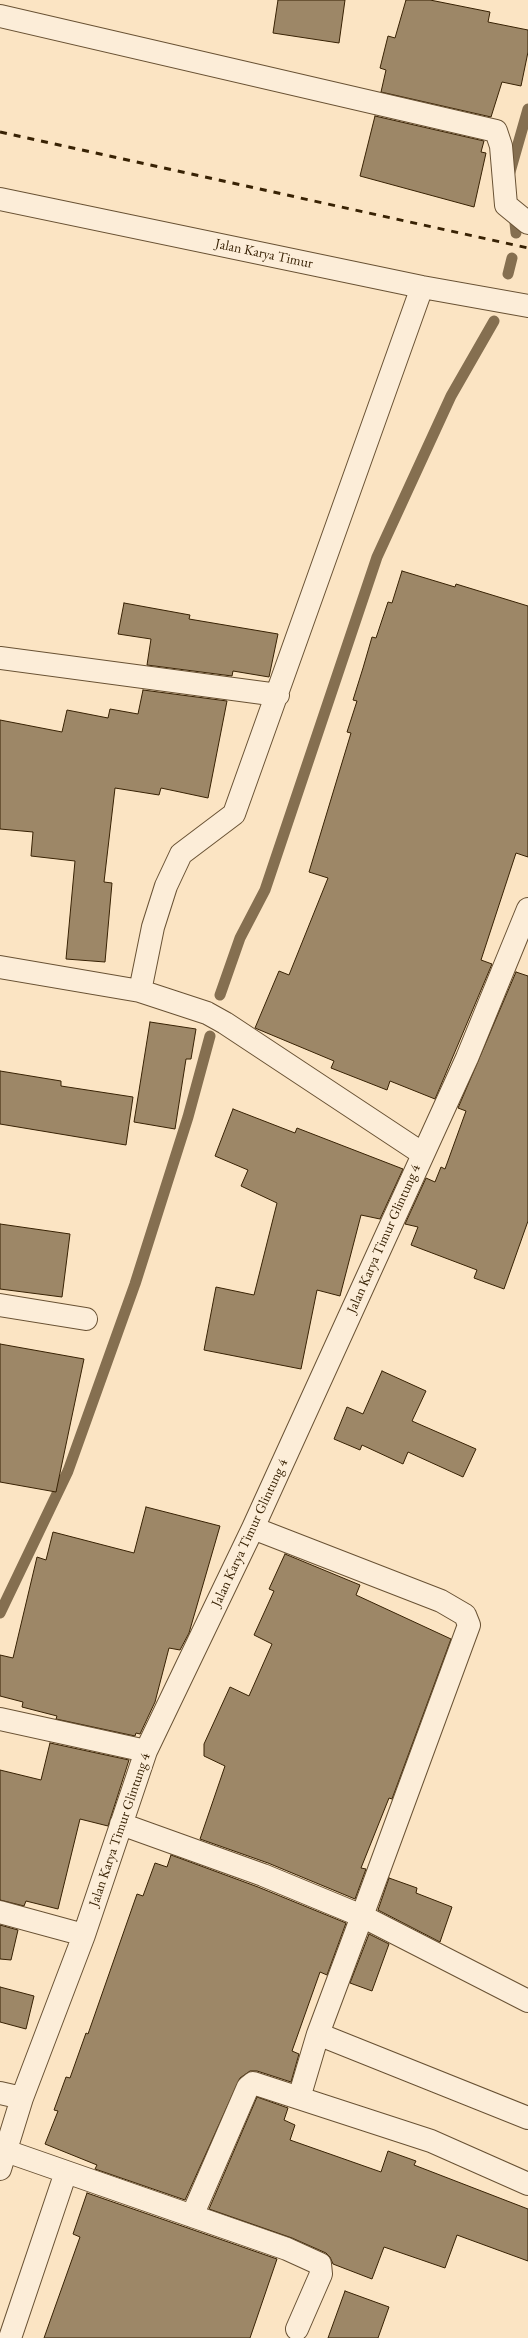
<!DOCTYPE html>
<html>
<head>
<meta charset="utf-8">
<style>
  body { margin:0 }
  canvas { display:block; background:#fbe4c3 }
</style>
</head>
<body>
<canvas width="528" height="2338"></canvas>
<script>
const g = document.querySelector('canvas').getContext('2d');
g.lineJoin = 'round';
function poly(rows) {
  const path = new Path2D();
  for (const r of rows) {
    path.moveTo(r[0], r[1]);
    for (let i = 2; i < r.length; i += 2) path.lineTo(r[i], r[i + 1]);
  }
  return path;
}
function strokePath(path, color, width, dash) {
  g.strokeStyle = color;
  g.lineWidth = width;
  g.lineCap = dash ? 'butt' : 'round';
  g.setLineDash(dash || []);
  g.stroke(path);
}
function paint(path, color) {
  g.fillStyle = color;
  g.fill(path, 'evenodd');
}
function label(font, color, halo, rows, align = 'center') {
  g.font = font + ' "EB Garamond",serif';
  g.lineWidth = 4;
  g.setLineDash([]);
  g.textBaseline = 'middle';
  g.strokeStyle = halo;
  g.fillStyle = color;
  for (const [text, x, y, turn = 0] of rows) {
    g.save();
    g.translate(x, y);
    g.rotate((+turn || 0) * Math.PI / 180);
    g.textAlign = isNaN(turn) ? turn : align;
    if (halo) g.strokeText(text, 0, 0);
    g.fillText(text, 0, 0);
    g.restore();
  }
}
strokePath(poly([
  [510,172,528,109],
  [514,213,516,233],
  [508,274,512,258],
  [220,995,240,938,265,890,377,557,451,396,494,321],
  [0,1613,68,1471,135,1284,188,1117,210,1036]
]), '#856f50', 11);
const building = poly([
  [278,0,345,0,339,43,273,33,278,0],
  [406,0,430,0,490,12,488,22,528,30,528,52,521,86,502,82,491,117,381,92,386,70,380,68,388,36,395,38,406,0],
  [375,116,484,141,481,152,486,153,474,207,360,176,375,116],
  [402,571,455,587,456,584,528,606,528,857,516,853,481,960,492,964,435,1099,390,1081,387,1090,331,1068,334,1061,255,1028,279,971,289,975,328,878,309,872,351,733,347,732,357,701,353,700,363,668,372,637,376,638,388,602,392,603,402,571],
  [124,603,190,615,189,619,278,634,269,677,233,671,232,676,147,665,151,639,118,634,124,603],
  [143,690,227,701,208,798,161,788,159,795,115,788,104,882,112,883,105,962,66,959,75,861,31,856,33,832,0,829,0,720,62,732,67,710,108,718,110,709,138,714,143,690],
  [516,972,528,976,528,1221,504,1289,474,1278,477,1270,411,1245,418,1227,405,1224,426,1178,435,1182,441,1167,445,1169,466,1111,458,1108,516,972],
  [150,1022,196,1029,191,1059,186,1059,175,1129,134,1122,150,1022],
  [0,1071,61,1081,61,1086,133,1097,126,1145,0,1124,0,1071],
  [233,1109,295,1133,297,1128,403,1169,380,1219,361,1215,340,1296,317,1290,301,1369,204,1350,216,1287,254,1295,277,1203,241,1186,248,1170,215,1156,233,1109],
  [0,1224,70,1234,62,1297,0,1289,0,1224],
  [0,1344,84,1359,56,1492,0,1482,0,1344],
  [382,1371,426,1391,412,1421,476,1449,463,1477,408,1452,403,1464,362,1445,360,1450,334,1439,347,1407,363,1414,382,1371],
  [146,1507,220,1526,189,1633,180,1650,169,1648,155,1702,140,1734,136,1733,135,1736,56,1719,57,1716,22,1707,23,1702,0,1696,0,1655,13,1658,37,1557,46,1560,53,1532,134,1553,146,1507],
  [285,1554,360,1585,356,1595,451,1639,392,1799,389,1798,361,1868,366,1869,355,1899,268,1863,200,1839,225,1766,204,1756,204,1744,230,1687,249,1696,272,1644,254,1635,274,1591,269,1589,285,1554],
  [50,1743,129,1760,108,1826,80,1819,58,1909,26,1901,24,1906,0,1900,0,1770,41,1780,50,1743],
  [171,1855,258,1887,346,1923,327,1975,320,1972,292,2051,299,2054,291,2082,257,2071,250,2071,240,2078,185,2200,95,2169,97,2165,45,2144,58,2111,54,2110,66,2077,70,2078,86,2033,88,2034,137,1894,143,1896,155,1863,167,1867,171,1855],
  [389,1878,417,1888,416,1893,452,1907,440,1942,378,1910,389,1878],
  [0,1925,18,1930,11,1960,0,1959,0,1925],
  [369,1934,389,1944,372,1991,350,1983,369,1934],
  [0,1987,34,1996,26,2029,0,2022,0,1987],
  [257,2097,288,2108,284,2120,295,2125,290,2140,381,2172,388,2151,416,2161,414,2165,528,2209,528,2261,457,2235,445,2268,384,2247,372,2279,333,2264,330,2257,326,2253,292,2238,209,2209,257,2097],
  [87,2193,277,2259,250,2338,44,2338,80,2237,73,2234,87,2193],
  [345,2291,389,2307,378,2338,328,2338,345,2291]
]);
paint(building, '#9d8767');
strokePath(building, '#382204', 1);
const minor = poly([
  [0,16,496,131,501,146,506,205,528,223],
  [0,199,422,287,528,306],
  [422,287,234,814,181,854,166,886,153,927,140,991,207,1013,225,1023,423,1154],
  [0,658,278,695],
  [0,967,140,991],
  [0,1305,86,1319],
  [253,1528,441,1601,465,1615,469,1625,362,1916,528,2001],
  [0,1719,146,1751],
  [121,1824,263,1875,362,1916,318,2034,299,2098,431,2141,528,2184],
  [0,1912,84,1935],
  [318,2034,528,2118],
  [0,2093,22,2098],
  [6,2151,287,2249,320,2264,321,2274,297,2329],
  [0,2169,22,2098,84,1935,146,1751,253,1528,467,1058,528,909],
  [192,2216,248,2087,253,2083,299,2098],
  [10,2338,66,2172]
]);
strokePath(minor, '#695234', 24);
strokePath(minor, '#fcedd8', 22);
strokePath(poly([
  [0,132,528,248]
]), '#382204', 3, [7, 7]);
label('14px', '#382204', '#fcedd8', [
  ["Jalan Karya Timur",264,254,12],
  ["Jalan Karya Timur Glintung 4",384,1239,-66],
  ["Jalan Karya Timur Glintung 4",250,1533,-65],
  ["Jalan Karya Timur Glintung 4",120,1830,-71]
]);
</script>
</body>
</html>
